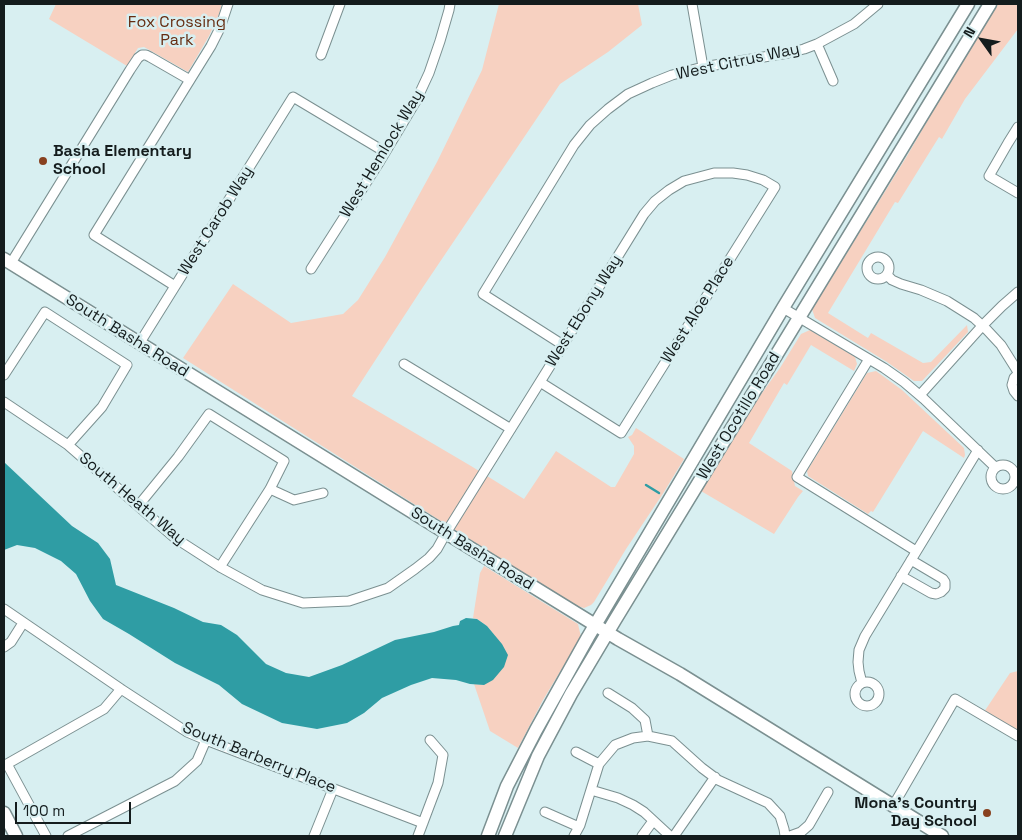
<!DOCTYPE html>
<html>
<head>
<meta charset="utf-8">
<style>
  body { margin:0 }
  #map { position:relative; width:1022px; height:840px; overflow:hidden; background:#d8eff1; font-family:"Space Grotesk",sans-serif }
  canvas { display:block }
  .frame { position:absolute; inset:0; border:5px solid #141c1d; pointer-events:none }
  .north { position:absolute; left:957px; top:15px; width:50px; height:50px; -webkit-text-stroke:4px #d8eff1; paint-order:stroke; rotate:302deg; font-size:14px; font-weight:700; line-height:20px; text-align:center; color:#141c1d }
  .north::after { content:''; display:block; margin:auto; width:18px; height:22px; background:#141c1d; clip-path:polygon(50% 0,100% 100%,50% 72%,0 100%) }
  .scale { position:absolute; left:15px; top:802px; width:116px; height:22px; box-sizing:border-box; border:2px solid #141c1d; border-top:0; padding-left:6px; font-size:15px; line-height:18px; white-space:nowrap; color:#141c1d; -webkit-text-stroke:4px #d8eff1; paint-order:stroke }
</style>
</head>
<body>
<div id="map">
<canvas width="1022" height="840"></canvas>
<div class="frame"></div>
<div class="north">N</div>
<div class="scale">100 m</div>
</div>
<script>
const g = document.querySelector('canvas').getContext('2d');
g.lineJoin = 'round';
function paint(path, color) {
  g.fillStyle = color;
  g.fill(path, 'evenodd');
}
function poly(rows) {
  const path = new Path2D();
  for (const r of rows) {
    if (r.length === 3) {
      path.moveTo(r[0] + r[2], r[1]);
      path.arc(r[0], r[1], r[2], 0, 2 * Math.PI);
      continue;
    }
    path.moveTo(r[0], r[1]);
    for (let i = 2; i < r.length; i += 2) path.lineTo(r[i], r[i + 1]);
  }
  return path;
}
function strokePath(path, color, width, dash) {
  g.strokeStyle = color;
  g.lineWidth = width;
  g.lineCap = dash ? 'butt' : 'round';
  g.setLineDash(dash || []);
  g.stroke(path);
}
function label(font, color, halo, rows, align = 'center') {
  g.font = font + ' "Space Grotesk",sans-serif';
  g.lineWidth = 5;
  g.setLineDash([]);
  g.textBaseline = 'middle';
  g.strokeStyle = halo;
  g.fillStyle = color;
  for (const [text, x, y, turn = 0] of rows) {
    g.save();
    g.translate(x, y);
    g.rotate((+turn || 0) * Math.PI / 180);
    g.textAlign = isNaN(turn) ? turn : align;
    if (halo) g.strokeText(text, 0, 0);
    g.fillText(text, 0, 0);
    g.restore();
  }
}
paint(poly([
  [56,4,222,4,219,14,209,36,188,72,144,47,138,48,127,66,49,19],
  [499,4,638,4,642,25,608,52,560,84,423,287,352,396,471,466,524,499,556,451,611,487,615,487,634,454,634,446,628,437,632,435,636,428,684,459,664,492,626,549,594,602,591,605,584,608,577,606,512,566,183,358,233,284,291,323,343,314,358,300,385,257,437,162,482,70],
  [998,4,1018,4,1018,29,965,99,942,139,939,137,898,203,895,202,828,313,868,338,871,333,923,363,931,362,967,325,968,332,922,381,914,381,887,362,815,318,812,309,907,156,941,97],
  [810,330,855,357,857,364,854,371,811,345,787,385,784,383,749,443,792,471,795,486,803,491,798,497,774,534,701,491,752,407,780,368,801,334],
  [876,371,902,390,964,448,965,455,964,458,923,431,873,512,871,511,868,514,808,476,807,471,867,373],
  [484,566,578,624,581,637,543,700,518,748,490,731,474,684,484,685,495,636,487,626,477,619,473,618,480,573],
  [1018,671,1018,736,982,715,1010,673]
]), '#f7d1c1');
paint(poly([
  [4,462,72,526,98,543,110,559,116,585,174,608,203,622,221,625,237,635,266,664,286,673,309,677,342,665,395,640,434,632,453,626,459,625,460,621,466,618,477,619,487,626,502,644,508,655,504,667,493,680,484,685,470,684,456,680,432,678,411,685,382,698,364,713,347,723,317,729,282,723,242,704,219,685,175,663,129,634,103,619,90,601,76,574,61,561,35,548,17,545,4,550]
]), '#2f9da4');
strokePath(poly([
  [646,485,659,493]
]), '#2f9da4', 2.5);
const street = poly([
  [692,4,703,67],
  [817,44,833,81],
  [321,55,340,4],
  [1018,127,1008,143,989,176,1018,193],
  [878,268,11],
  [11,263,130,70,138,58,142,55,146,55,150,57,190,80],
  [311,269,380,161,416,101,429,73,440,41,449,10,450,4],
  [887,275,892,280,901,284,921,290,947,301,974,318,987,330,1001,345,1018,372],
  [175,286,94,235,211,46,220,28,228,4],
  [783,308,884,368,904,382,924,399,995,467],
  [139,344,293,97,385,152],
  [563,345,483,294,574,145,590,125,608,109,628,94,652,83,672,75,703,67,788,53,804,49,817,44,854,24,878,4],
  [869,359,797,477,916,551],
  [404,364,511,429],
  [1018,374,1014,378,1012,385,1014,391,1018,396],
  [4,375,45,312,127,365,102,407,68,445],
  [920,395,983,325,1002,306,1018,292],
  [4,402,68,445,175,538,220,567,262,590,303,603,349,601,388,588,415,569,429,558,437,549,446,533,540,382,563,345,644,214,655,201,669,190,684,181,714,173,733,173,747,175,763,180,775,187,621,433,540,382],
  [1003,477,12],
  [270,489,294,500,323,493],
  [138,506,178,457,209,414,284,461,270,489,220,567],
  [901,576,931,593,936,594,941,592,945,588,945,582,943,579,911,560],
  [4,609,121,689,187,732,206,740,423,823],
  [4,647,11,642,23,623],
  [867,694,12],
  [862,683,859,671,858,662,859,650,865,636,978,450],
  [608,693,632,708,645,720,648,736],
  [576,752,599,764],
  [591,790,618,798,633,805,644,812,670,836],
  [893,806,955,699,1018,736],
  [545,812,579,827],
  [46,836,7,764,104,709,121,689],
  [68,836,175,781,197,761,206,740],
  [314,836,333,789],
  [418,836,438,783,443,755,430,740],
  [574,836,580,825,599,764,615,745,633,738,648,736,672,741,702,768,718,780,768,803,780,816,784,829,785,836],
  [642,836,653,821],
  [674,836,715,777],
  [790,836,801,832,809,825,828,792]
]);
const secondary = poly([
  [4,259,446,533,618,639,680,674,942,836],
  [4,813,16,836],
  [488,836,507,786,536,730,588,637,783,308,968,4],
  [505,836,538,756,571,694,615,620,990,4]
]);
strokePath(street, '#7b9091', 11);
strokePath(secondary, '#7b9091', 15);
strokePath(street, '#fff', 9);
strokePath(secondary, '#fff', 12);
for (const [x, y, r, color] of [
  [43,161,5,"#88411f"],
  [987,813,5,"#88411f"]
]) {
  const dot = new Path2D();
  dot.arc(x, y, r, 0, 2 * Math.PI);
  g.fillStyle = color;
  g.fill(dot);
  strokePath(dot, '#d8eff1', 2);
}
label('16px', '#662d12', '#d8eff1', [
  ["Fox Crossing",177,23],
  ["Park",177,41]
]);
label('16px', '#141c1d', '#d8eff1', [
  ["West Citrus Way",738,62,-12],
  ["West Hemlock Way",382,154,-59],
  ["West Carob Way",216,221,-58],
  ["West Aloe Place",698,310,-58],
  ["West Ebony Way",584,311,-58],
  ["South Basha Road",127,336,32],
  ["West Ocotillo Road",739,416,-59],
  ["South Heath Way",132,499,40],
  ["South Basha Road",472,549,32],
  ["South Barberry Place",259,758,22]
]);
label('bold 16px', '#141c1d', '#d8eff1', [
  ["Basha Elementary",53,152],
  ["School",53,170],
  ["Mona's Country",977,804,"right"],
  ["Day School",977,822,"right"]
], 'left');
</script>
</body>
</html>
